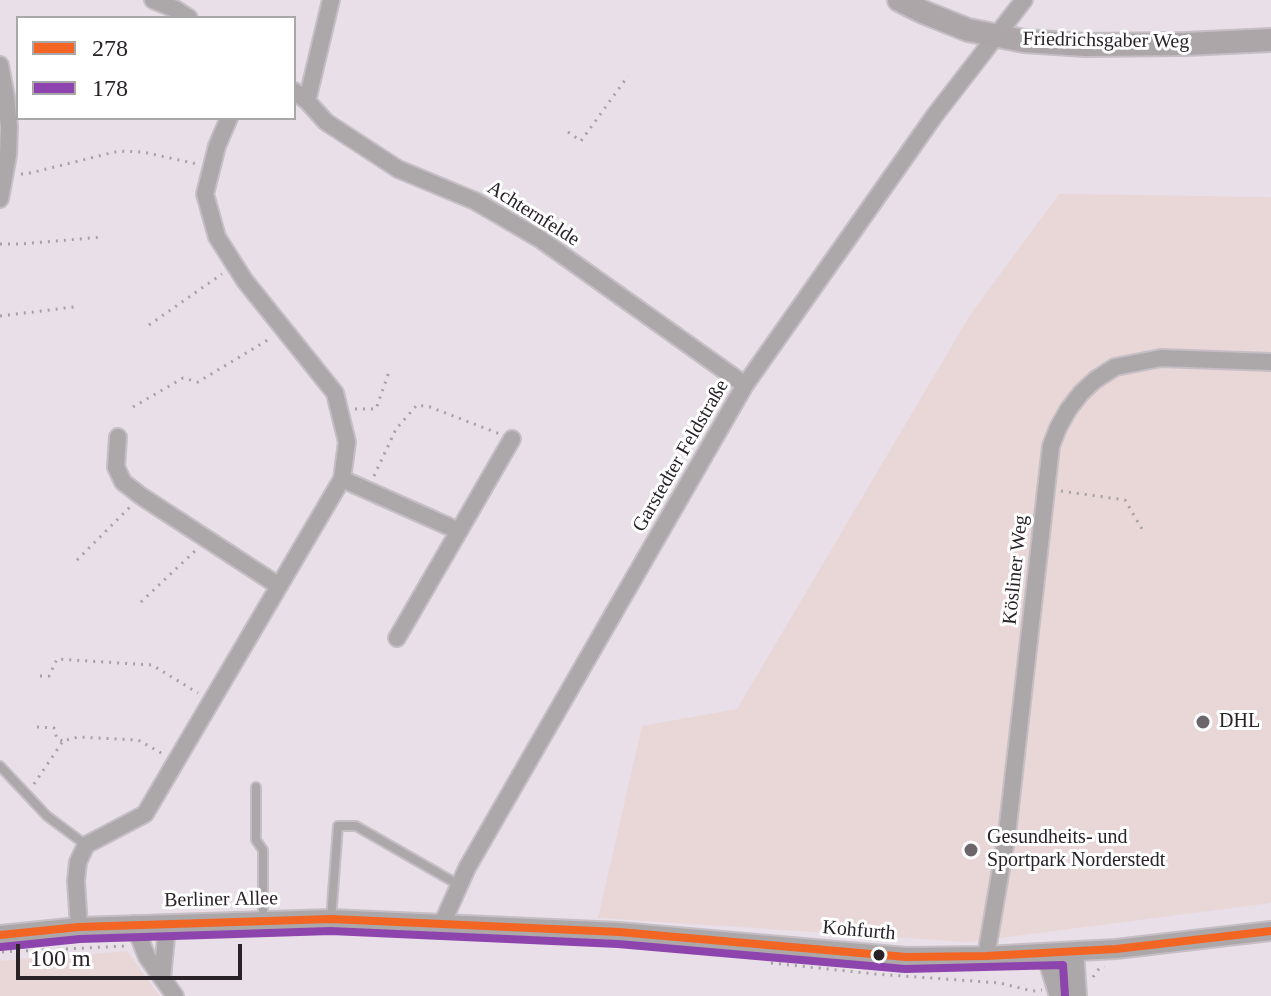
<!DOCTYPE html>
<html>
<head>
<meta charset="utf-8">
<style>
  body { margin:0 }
  #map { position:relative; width:1271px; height:996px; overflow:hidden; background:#e8dfe8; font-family:Georgia,serif }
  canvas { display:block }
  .legend { position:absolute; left:16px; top:16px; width:280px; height:104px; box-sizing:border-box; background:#fff; border:2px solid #a9a7a9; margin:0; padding:10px 14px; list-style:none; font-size:24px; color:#292328 }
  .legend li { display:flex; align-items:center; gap:16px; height:40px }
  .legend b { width:40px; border:2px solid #a9a7a9 }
  .scale { position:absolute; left:16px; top:944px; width:226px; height:36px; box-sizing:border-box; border:4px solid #292328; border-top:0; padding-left:10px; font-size:24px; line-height:28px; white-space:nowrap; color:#292328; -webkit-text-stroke:6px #fff; paint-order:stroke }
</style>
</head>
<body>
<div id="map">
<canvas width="1271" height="996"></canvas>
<ul class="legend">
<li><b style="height:10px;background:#f26522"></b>278</li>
<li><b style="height:10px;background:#8e44ad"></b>178</li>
</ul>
<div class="scale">100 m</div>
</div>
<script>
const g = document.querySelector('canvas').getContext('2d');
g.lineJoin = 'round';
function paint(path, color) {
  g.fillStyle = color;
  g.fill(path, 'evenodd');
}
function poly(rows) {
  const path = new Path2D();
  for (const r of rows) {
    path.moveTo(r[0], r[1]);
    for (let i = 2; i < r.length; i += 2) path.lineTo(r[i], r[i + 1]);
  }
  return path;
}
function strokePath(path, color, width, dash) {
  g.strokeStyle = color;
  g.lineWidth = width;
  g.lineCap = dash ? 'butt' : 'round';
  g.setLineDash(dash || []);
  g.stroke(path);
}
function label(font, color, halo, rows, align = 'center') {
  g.font = font + ' Georgia,serif';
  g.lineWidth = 6;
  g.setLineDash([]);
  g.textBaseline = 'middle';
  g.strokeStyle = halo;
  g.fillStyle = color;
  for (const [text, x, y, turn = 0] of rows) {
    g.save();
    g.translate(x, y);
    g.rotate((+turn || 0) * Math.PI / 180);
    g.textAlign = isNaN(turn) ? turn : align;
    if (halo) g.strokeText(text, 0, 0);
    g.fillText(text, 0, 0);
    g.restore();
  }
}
paint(poly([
  [1059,194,1271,197,1271,903,969,942,598,918,642,726,737,709,970,315],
  [127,951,160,996,0,996,0,961]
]), '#e9d7d8');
const service = poly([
  [0,766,47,816,86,845],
  [256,787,256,840,263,850,263,920],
  [331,919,338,826,356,826,459,885]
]);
const minor = poly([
  [153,0,175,9,189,18],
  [0,65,6,97,9,127,8,155,0,199],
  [294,91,307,101,326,122,398,169,475,201,540,239,745,385],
  [307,101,331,0],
  [118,437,116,467,123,482,141,496,279,586],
  [342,479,459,531,397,638],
  [459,531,512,439],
  [134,924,147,957,175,996],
  [442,924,467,868,745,385,935,115,1024,0],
  [79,927,76,881,78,862,86,845,145,814,342,479,347,442,335,393,245,281,217,237,205,194,217,146,229,118],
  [986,956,1007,834,1051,446,1058,428,1068,410,1081,393,1095,380,1115,367,1161,358,1271,362],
  [162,978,166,938,175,923]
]);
const tertiary = poly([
  [0,935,79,927,331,919,619,932,906,957,986,956,1116,949,1271,931],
  [1074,952,1077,996],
  [1046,954,1059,996]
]);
const secondary = poly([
  [899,0,923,12,968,30,1024,41,1085,45,1186,44,1271,40]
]);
strokePath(service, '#c5bec5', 12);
strokePath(minor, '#c5bec5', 20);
strokePath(tertiary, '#c5bec5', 22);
strokePath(secondary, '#c5bec5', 26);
strokePath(poly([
  [568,132,581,141,628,76],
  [21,174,26,174,119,151,143,152,197,164],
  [0,244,20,244,103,237],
  [0,316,74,307],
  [149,325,222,274],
  [133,407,183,378,198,382,271,338],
  [355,409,376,409,389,372],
  [374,476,396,429,417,405,430,407,500,434],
  [1061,491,1125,500,1142,529],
  [77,560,130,507],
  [141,602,196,550],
  [40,676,49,676,57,659,152,665,198,693],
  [37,727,54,728,57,739,63,741],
  [34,784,63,741,78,737,138,740,163,754],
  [2,952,126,946],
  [771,963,875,974,1000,983,1032,991,1042,990],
  [1093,977,1098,970,1105,967]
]), '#a6a2a4', 3, [2, 6]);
strokePath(service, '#aca7a9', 8);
strokePath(minor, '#aca7a9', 16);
strokePath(tertiary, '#aca7a9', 18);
strokePath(secondary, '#aca6a9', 22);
strokePath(poly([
  [0,935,79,927,331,919,619,932,906,957,986,956,1116,949,1271,931]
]), '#f26522', 8);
strokePath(poly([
  [1,947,80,939,331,931,618,944,905,969,1063,965,1065,996]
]), '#8e44ad', 8);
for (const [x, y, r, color] of [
  [1203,722,8,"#6c656b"],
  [971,850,8,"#6c656b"],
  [879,955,7,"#292328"]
]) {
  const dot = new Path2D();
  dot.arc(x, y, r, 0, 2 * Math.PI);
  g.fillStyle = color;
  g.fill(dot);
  strokePath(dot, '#fff', 3);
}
label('20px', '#292328', '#fff', [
  ["Friedrichsgaber Weg",1106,41,1],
  ["Achternfelde",533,214,32],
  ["Garstedter Feldstraße",681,456,-60],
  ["Kösliner Weg",1016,570,-84],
  ["Berliner Allee",221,900,-1],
  ["Kohfurth",859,931,5]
]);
label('20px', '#292328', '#fff', [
  ["DHL",1219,722],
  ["Gesundheits- und",987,838],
  ["Sportpark Norderstedt",987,861]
], 'left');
</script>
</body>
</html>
